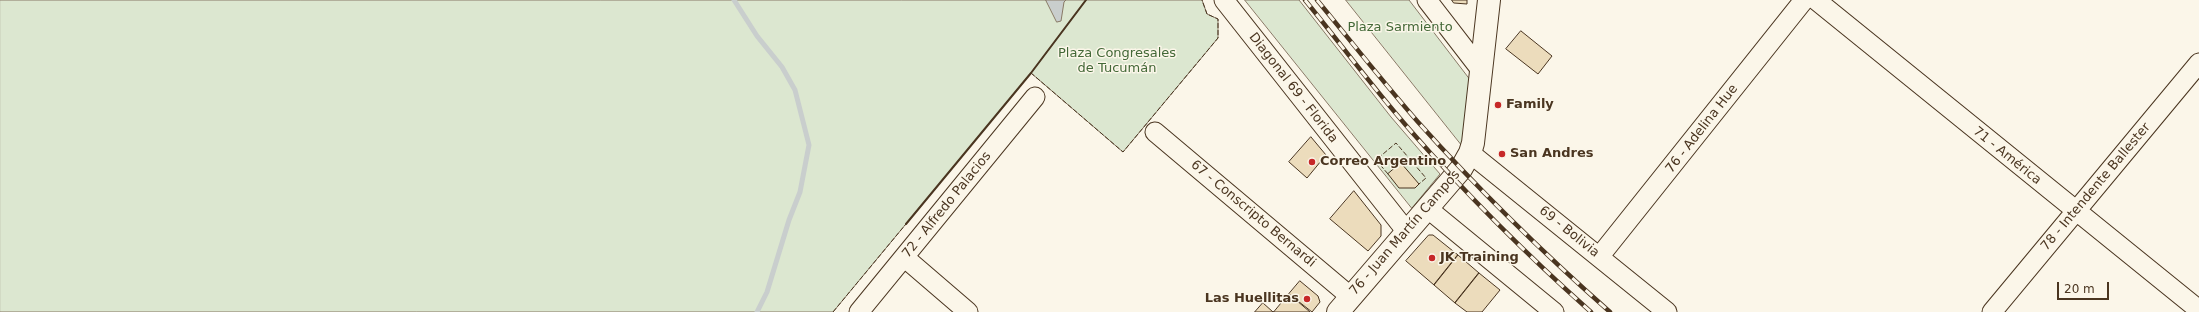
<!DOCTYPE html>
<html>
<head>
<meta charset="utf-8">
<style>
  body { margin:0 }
  #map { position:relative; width:2199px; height:312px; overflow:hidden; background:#fbf6e9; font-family:"DejaVu Sans",sans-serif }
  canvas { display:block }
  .scale { position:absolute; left:2057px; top:282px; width:52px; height:18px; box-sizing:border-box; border:2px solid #4a3520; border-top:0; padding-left:5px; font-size:12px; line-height:14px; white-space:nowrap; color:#4a3520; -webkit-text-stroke:3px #fbf6e9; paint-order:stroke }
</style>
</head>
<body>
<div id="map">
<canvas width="2199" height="312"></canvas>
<div class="scale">20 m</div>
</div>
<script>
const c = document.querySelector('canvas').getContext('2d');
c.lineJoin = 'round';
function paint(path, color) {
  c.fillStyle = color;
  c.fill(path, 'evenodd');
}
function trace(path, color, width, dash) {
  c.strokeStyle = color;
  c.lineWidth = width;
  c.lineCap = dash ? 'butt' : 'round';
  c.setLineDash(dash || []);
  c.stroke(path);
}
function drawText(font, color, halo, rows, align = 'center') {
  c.font = font + ' "DejaVu Sans",sans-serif';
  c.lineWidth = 3;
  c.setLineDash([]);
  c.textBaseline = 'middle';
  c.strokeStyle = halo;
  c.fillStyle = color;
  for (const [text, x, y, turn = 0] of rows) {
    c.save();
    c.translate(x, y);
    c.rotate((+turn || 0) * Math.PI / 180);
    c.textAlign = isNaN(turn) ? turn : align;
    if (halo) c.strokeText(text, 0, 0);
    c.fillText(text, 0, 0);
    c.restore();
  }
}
const green = new Path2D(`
  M0 0H1202L1207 14 1218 19V38L1123 152 1031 73 833 312H0Z
  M1245 0H1299L1391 117 1440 174 1412 208Z
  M1346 0H1409L1471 81 1464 148Z`);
paint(green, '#dce7d0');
trace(green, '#887966', 1);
const water = new Path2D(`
  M1046 0H1066L1064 2 1061 21 1057 22Z`);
paint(water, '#c9cecd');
trace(water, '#887966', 1);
trace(new Path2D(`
  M734 0 757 36 782 67 795 90 809 145 800 192 789 220 767 292 757 312`), '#c9cecd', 5);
const building = new Path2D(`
  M1452 0H1467V4L1454 3Z
  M1521 31 1552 56 1538 74 1506 49Z
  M1311 137 1326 155 1307 178 1289 162Z
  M1401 163 1419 184 1415 188H1399L1388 174Z
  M1354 191 1381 225V236L1368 251 1330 219Z
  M1429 235H1433L1458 255 1434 285 1406 261Z
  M1458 255 1479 273 1455 303 1434 285Z
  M1479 273 1500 290 1482 312H1467L1455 303Z
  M1300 281 1318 296 1320 302 1312 312 1289 294Z
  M1289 294 1310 312H1274Z
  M1263 303 1273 312H1274H1255Z`);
paint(building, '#ecdcbc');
trace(building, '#4a3520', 1);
const minor = new Path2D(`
  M1224 0 1407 232
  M1427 0 1481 70
  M1816 0 2199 310
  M1155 132 1351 297
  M1470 153 1667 312
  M1427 208 1554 312
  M904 257 968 312
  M1599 257 1804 0
  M859 312 1035 97
  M1992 312 2199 63`);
const major = new Path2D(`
  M1338 312 1461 169 1470 153 1473 143 1489 0`);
trace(minor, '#4a3520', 21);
trace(major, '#4a3520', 24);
trace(minor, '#fbf6e9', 19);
trace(major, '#fbf6e9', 22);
const rail = new Path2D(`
  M1305 0C1340 43 1373 88 1410 130 1466 194 1527 255 1591 312
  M1317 0C1350 40 1383 82 1418 122 1478 189 1542 252 1610 312`);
trace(rail, '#4a3520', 4.5);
trace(rail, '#fbf6e9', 3, [9]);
trace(new Path2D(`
  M1086 0 1031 73 1123 152 1218 38V19L1207 14 1202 0
  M1388 174 1376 160 1396 143 1426 178 1419 184
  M833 312 906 224`), '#4a3520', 1, [5, 2]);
trace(new Path2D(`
  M906 224 1031 73 1086 0`), '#4a3520', 2);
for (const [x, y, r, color] of [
  [1498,105,4,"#c62828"],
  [1502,154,4,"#c62828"],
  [1312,162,4,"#c62828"],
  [1432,258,4,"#c62828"],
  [1307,299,4,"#c62828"]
]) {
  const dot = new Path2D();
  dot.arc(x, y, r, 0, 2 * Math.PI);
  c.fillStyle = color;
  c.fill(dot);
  trace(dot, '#fbf6e9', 1.5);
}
drawText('13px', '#436837', '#fbf6e9', [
  ["Plaza Sarmiento",1400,28],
  ["Plaza Congresales",1117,54],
  ["de Tucumán",1117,69]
]);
drawText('13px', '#4a3520', '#fbf6e9', [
  ["Diagonal 69 - Florida",1293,88,52],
  ["76 - Adelina Hue",1702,129,-52],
  ["71 - América",2007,156,39],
  ["78 - Intendente Ballester",2096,187,-50],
  ["72 - Alfredo Palacios",947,205,-51],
  ["67 - Conscripto Bernardi",1253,214,40],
  ["69 - Bolivia",1569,232,39],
  ["76 - Juan Martín Campos",1405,233,-49]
]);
drawText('bold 13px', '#4a3520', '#fbf6e9', [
  ["Family",1506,105],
  ["San Andres",1510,154],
  ["Correo Argentino",1320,162],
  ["JK Training",1440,258],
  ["Las Huellitas",1299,299,"right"]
], 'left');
</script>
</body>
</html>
